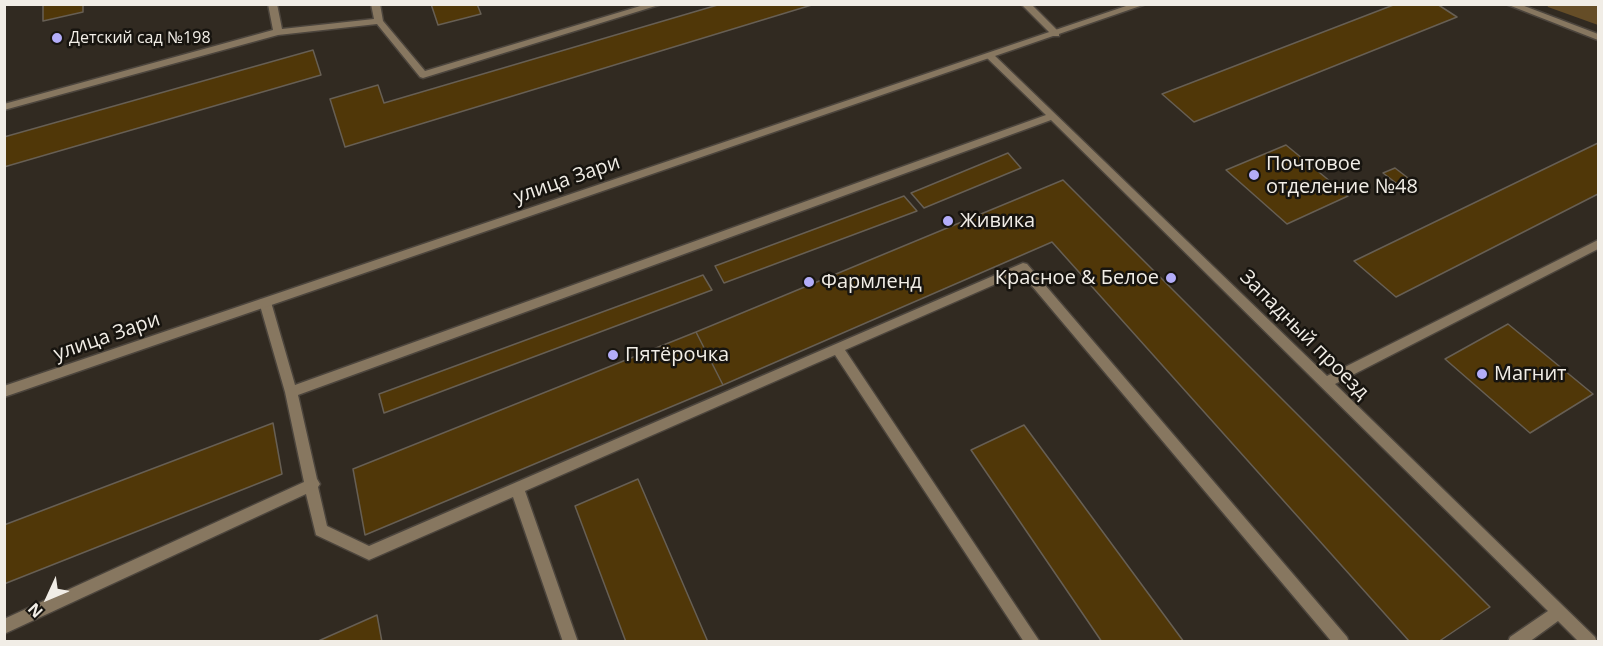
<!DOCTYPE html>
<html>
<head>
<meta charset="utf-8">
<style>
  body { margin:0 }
  #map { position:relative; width:1603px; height:646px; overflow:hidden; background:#312a21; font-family:"Open Sans",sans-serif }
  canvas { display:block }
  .frame { position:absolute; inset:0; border:6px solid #f1ede6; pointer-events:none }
  .north { position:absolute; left:18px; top:568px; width:60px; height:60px; -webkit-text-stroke:4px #17140f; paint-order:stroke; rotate:226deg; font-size:16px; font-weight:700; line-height:24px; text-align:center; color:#f1ede6 }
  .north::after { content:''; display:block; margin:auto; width:21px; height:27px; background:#f1ede6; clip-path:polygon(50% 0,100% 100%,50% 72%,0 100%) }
</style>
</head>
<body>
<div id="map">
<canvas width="1603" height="646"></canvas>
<div class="frame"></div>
<div class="north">N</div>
</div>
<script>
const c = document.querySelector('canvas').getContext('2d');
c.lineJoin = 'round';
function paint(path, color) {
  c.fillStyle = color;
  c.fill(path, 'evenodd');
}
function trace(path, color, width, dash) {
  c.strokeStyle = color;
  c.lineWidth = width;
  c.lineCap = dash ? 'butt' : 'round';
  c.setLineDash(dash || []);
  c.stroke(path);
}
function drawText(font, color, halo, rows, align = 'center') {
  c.font = font + ' "Open Sans",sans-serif';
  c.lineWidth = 5;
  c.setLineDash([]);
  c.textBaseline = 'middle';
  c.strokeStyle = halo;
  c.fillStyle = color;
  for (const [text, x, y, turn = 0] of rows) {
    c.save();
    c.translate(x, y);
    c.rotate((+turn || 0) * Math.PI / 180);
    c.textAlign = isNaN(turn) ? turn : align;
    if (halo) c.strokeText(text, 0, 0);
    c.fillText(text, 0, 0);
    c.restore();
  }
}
paint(new Path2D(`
  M1547 5H1598V25L1548 7Z`), '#654d27');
const building = new Path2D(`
  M43 4H83V12L43 21Z
  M431 4H477L481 14 438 25Z
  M721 4H815L345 147 330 99 378 85 384 103Z
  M1396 4H1437L1457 17 1194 122 1162 94Z
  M313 50 321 75 4 167V137Z
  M1598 143V194L1396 297 1354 261Z
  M1286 145 1348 196 1287 224 1226 170Z
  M1008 153 1021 168 924 208 911 193Z
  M1395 168 1412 181 1400 186 1383 173Z
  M1063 180 1490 607 1438 642H1410L1052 242 723 385 696 332Z
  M904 196 917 211 724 283 715 266Z
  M703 275 712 290 384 413 379 394Z
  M1508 324 1593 394 1530 433 1445 359Z
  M696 332 723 385 365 535 353 469Z
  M273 423 282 474 4 584V525Z
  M1024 425 1184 642H1102L971 450Z
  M638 479 708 642H626L575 506Z
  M377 615 382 642H316Z`);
paint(building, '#503708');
trace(building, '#675f54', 1.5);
const service = new Path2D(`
  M268 4H277L282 29 374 19 371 4H380L383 21 425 71 647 4H662L423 78 420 77 377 24 278 35 4 110V104L273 30Z
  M1021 4H1031L1059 32V36H1053Z
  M990 53 993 54 1327 376 1598 240V249L1335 384 1595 637 1597 642H1579L1558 621 1529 642H1508L1510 637 1548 611 1051 120 298 395 317 479 320 484 318 487 327 526 369 546 1023 263 1027 264 1347 637 1349 642H1332L1021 273 845 350 1040 642H1024L835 355 525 491 578 642H563L513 497 369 560 316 535 306 494 4 634V619L304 482 285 392 259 302 261 299H269L271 302 295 385 1046 115 987 58 985 56Z`);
const tertiary = new Path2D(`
  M1132 4H1146L4 397V386Z
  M1506 4H1519L1598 34V40Z`);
trace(service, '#4c453d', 3);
trace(tertiary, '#4c453d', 3);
paint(service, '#877760');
paint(tertiary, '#877760');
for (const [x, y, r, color] of [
  [57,38,6,"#b3adf9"],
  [1254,175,6,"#b3adf9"],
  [948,221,6,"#b3adf9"],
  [1171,278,6,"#b3adf9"],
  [809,282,6,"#b3adf9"],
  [613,355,6,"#b3adf9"],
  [1482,374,6,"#b3adf9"]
]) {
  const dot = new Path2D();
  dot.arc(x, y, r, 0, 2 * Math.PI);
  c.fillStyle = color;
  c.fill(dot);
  trace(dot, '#17140f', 2);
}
drawText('16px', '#f1ede6', '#17140f', [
  ["Детский сад №198",69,38]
], 'left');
drawText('20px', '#f1ede6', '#17140f', [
  ["Почтовое",1266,164],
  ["отделение №48",1266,187],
  ["Живика",960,221],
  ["Красное & Белое",1159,278,"right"],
  ["Фармленд",821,282],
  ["Пятёрочка",625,355],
  ["Магнит",1494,374]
], 'left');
drawText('20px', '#f1ede6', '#17140f', [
  ["улица Зари",567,180,-19],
  ["Западный проезд",1304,335,45],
  ["улица Зари",107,337,-19]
]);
</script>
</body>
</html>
